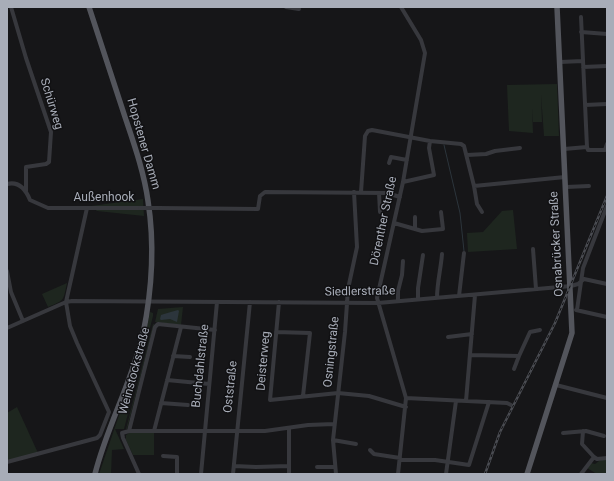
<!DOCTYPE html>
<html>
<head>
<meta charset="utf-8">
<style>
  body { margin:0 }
  #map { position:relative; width:614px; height:481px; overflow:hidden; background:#161618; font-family:Roboto,sans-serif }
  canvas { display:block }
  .frame { position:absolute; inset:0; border:8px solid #a8adb8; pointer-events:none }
</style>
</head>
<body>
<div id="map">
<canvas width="614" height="481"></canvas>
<div class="frame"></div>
</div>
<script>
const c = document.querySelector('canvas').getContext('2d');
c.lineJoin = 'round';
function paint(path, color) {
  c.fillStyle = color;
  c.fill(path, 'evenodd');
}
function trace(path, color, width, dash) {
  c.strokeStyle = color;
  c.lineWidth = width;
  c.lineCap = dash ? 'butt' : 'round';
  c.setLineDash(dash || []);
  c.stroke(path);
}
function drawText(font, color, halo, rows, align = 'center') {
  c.font = font + ' Roboto,sans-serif';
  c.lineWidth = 3;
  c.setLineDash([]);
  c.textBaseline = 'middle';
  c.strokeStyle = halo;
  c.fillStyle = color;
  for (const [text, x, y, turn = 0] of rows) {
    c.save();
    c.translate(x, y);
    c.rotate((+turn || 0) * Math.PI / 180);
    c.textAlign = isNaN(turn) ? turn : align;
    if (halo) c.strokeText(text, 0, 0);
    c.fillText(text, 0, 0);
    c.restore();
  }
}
paint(new Path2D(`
  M557 84 559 136H544L541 94 542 122H533L532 108 533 133 509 131 507 85Z
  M143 199 144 216 97 211 91 206Z
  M513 210 517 249 468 252 467 233 483 232 502 211Z
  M67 283C63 301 65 300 48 307L42 294Z
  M183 307 181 325 155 322 158 309Z
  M150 312 153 313V316L124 429H115L124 449 112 450 111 474H99L143 345Z
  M153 324H154L127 429H126Z
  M17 407 38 453 7 462V413Z
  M129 433H154V455H133L126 440V435Z
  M607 458V474H597L587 468 591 463 595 464 599 461Z`), '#1e261f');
paint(new Path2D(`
  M178 310 179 311 177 322 170 319 161 320 160 319 161 315C166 313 172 312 178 310Z`), '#2c353c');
trace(new Path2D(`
  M444 145 460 213 464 251`), '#2c353c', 1);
trace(new Path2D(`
  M11 7 26 58 51 132 49 162 46 164 26 167V191
  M286 7 299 9
  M581 17 587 147
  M581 32 607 34
  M560 62 583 61
  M583 67 607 66
  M585 105 607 104
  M564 149 587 147 588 150H605L607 144
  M467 155 486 154 495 151 520 148
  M389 163 391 157 407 160
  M403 182 434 175 429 148 430 141
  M7 184C19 181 26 190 30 200L48 208H140
  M474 186 477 204 482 212
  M566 187 589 186
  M361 192 365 136 368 131 372 130 430 141 461 144 464 146 474 186 565 177
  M379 193 380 212
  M158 208 258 209 260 196 265 192 387 193 400 197
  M415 217V229
  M394 223 422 231 443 229 441 212
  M533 249 536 289
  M7 271 11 292 23 321
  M459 296 464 253
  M437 298C437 283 441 268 442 254
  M418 299V288L423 255
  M398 301V291L402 275 403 261
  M279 302 270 400 338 393 369 396 406 407
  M576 310 607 317
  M577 310 583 268 607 206
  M7 328 66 302 72 301 378 303 571 286 578 284 584 279 607 284
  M276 332 310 333 303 396
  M448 337 472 334
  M471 355 519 356 530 332 540 330
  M173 356 190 357
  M514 369 519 356
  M167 380 209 384
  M556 385 607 398
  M406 398 507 403 511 405
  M466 401 475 295
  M161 403 188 405
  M129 431 155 327 158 324 215 330
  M154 431 181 327
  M563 433 586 431 604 436
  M333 440 356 444
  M370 450 374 454 400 458
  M163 456 177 457V474
  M594 457 597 459 607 458
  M400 460H435L469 465 489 402
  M7 462 97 438 100 435 109 412 77 343 70 326 66 302 87 208
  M234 466 256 467 289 466
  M317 467H335
  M139 474 123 438 122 433 129 431H265L308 425 334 424
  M201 474 217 302
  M233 474 250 302
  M289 474V428
  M336 474 333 440 345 332 348 289 357 247 354 192
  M398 474 406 398 377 298 403 182 425 53 421 40 401 7
  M446 474 456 401
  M581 474 594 457 582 444 583 431`), '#37383d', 4);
trace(new Path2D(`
  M89 7C101 44 113 80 125 117 134 144 144 172 148 201 155 246 152 290 143 334 132 382 107 426 95 474
  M527 474 572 333 557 7`), '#53555c', 5.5);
const rail = new Path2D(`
  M485 474 500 432 555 323 607 196`);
trace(rail, '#4a4c52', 2.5);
trace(rail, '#111113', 1, [3]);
trace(new Path2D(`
  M140 208H158`), '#37383d', 4);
drawText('12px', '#a8adb8', '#111113', [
  ["Schürweg",51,104,73],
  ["Hopstener Damm",143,144,74],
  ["Außenhook",104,198],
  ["Dörenther Straße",384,221,-78],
  ["Osnabrücker Straße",557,244,-93],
  ["Siedlerstraße",360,292,-1],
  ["Osningstraße",332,352,-84],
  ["Deisterweg",264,361,-85],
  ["Buchdahlstraße",201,366,-84],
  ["Weinstockstraße",135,371,-75],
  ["Oststraße",231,387,-84]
]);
</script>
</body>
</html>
